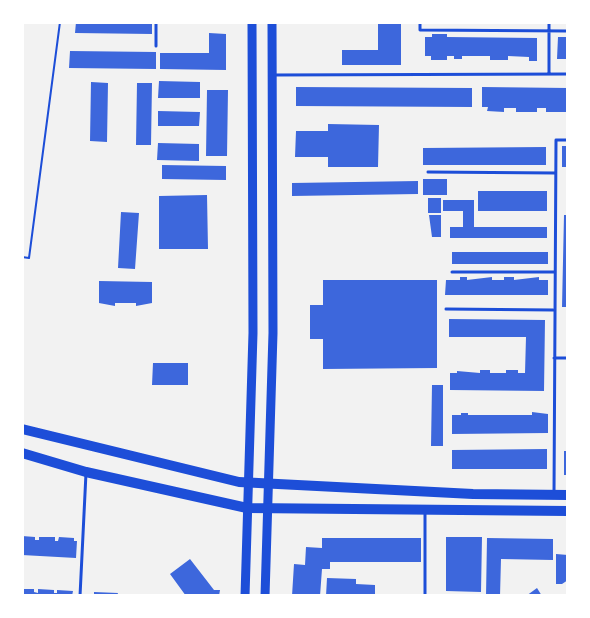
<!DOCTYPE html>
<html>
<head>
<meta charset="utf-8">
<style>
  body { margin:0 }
  #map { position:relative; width:590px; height:618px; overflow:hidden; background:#f2f2f2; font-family:"IBM Plex Sans",sans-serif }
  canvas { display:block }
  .frame { position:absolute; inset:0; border:24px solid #fff; pointer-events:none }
</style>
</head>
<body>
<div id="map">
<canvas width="590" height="618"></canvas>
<div class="frame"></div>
</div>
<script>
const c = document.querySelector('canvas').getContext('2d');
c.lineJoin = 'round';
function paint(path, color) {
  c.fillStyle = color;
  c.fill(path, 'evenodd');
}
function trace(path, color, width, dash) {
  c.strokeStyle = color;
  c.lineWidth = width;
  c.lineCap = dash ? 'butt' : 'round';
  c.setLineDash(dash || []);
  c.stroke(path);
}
paint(new Path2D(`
  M76 22H152V34L75 33Z
  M378 22H401V65H342V50H378Z
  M209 33 226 34V70L160 69V53H209Z
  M432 34H447V37L537 38V61H529V57L508 56V60H490V56H462V59H454V56H447V60H431V56H425V37H432Z
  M558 37H568V59H557Z
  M70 51 156 52V69L69 68Z
  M159 81 200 82V98H158Z
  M91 82 108 83 107 142 90 141Z
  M137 83H152L151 145H136Z
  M296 87 472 88V107L296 106Z
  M482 87 568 88V108L566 112H546V108H537V112H516V108H504V112L487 111 488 107H482Z
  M207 90H228L227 156H206Z
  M158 111 200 112 199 126H158Z
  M328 124 379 125 378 167H328V157H295L296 131H328Z
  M158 143 199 144V161L157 160Z
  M562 146H568V167H562Z
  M546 147V165H423V148Z
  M162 165 226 166V180L162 179Z
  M423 179H447V195H423Z
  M418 181V194L292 196V183Z
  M478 191H547V211H478Z
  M207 195 208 249H159V196Z
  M428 198H441V213H428Z
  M443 200H474V227H547V238H450V227H463V211H443Z
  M121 212 139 213 135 269 118 268Z
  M429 215H441V237H432Z
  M564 215H568V307H562Z
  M452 252H548V264H452Z
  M460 277H467V280L492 277V280H504V277H514V280L539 277V280H548V295H445L446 280H460Z
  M323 280H437V368L323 369V339H310V305H323Z
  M99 281 152 282V303L136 306V303H115V306L99 303Z
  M449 319 545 320 544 391 450 390V373H457V371L480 373V370H490V373H506V370H518V373H525L526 337H449Z
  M153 363H188V385H152Z
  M432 385H443V446H431Z
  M532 412 548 414V433L452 434V415H461V413H468V415H532Z
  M547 449V469H452V450Z
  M564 451H568V475H564Z
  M22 536 35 537V540H39V537H55V541H58L59 537 74 538V541H77L76 558 22 555Z
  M446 537H482L481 592 446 591Z
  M322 538H421V562H330V569H322L320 596H292L294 564 305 565 306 547 322 548Z
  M487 538 553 539V560L501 559 500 596H486Z
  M556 554 568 555V580L562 584H556Z
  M190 559 214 590H220L219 596H186L170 574Z
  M327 578 356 579V584L375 585V596H326Z
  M537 588 542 596H526Z
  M22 589H34V592L38 593V589L54 590V593H57V590L73 591 72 596H22Z
  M94 592 118 593 117 596H94Z`), '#3d67dc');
trace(new Path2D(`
  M22 257 29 258 60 22`), '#1d4ed8', 2);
trace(new Path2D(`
  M420 22V30L568 31
  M156 46V22
  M549 74V22
  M274 75 568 74
  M428 172 555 173
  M452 272H554
  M446 309 553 310
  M554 358H568
  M554 493 556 140H568
  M80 596 86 473
  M425 596V513`), '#1d4ed8', 3);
trace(new Path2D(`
  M245 596 253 333 252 22
  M265 596 273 333 272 22`), '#1d4ed8', 9);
trace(new Path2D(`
  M22 429 239 482 473 494 568 495
  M22 453 86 472 247 508 568 511`), '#1d4ed8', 10);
</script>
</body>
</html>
